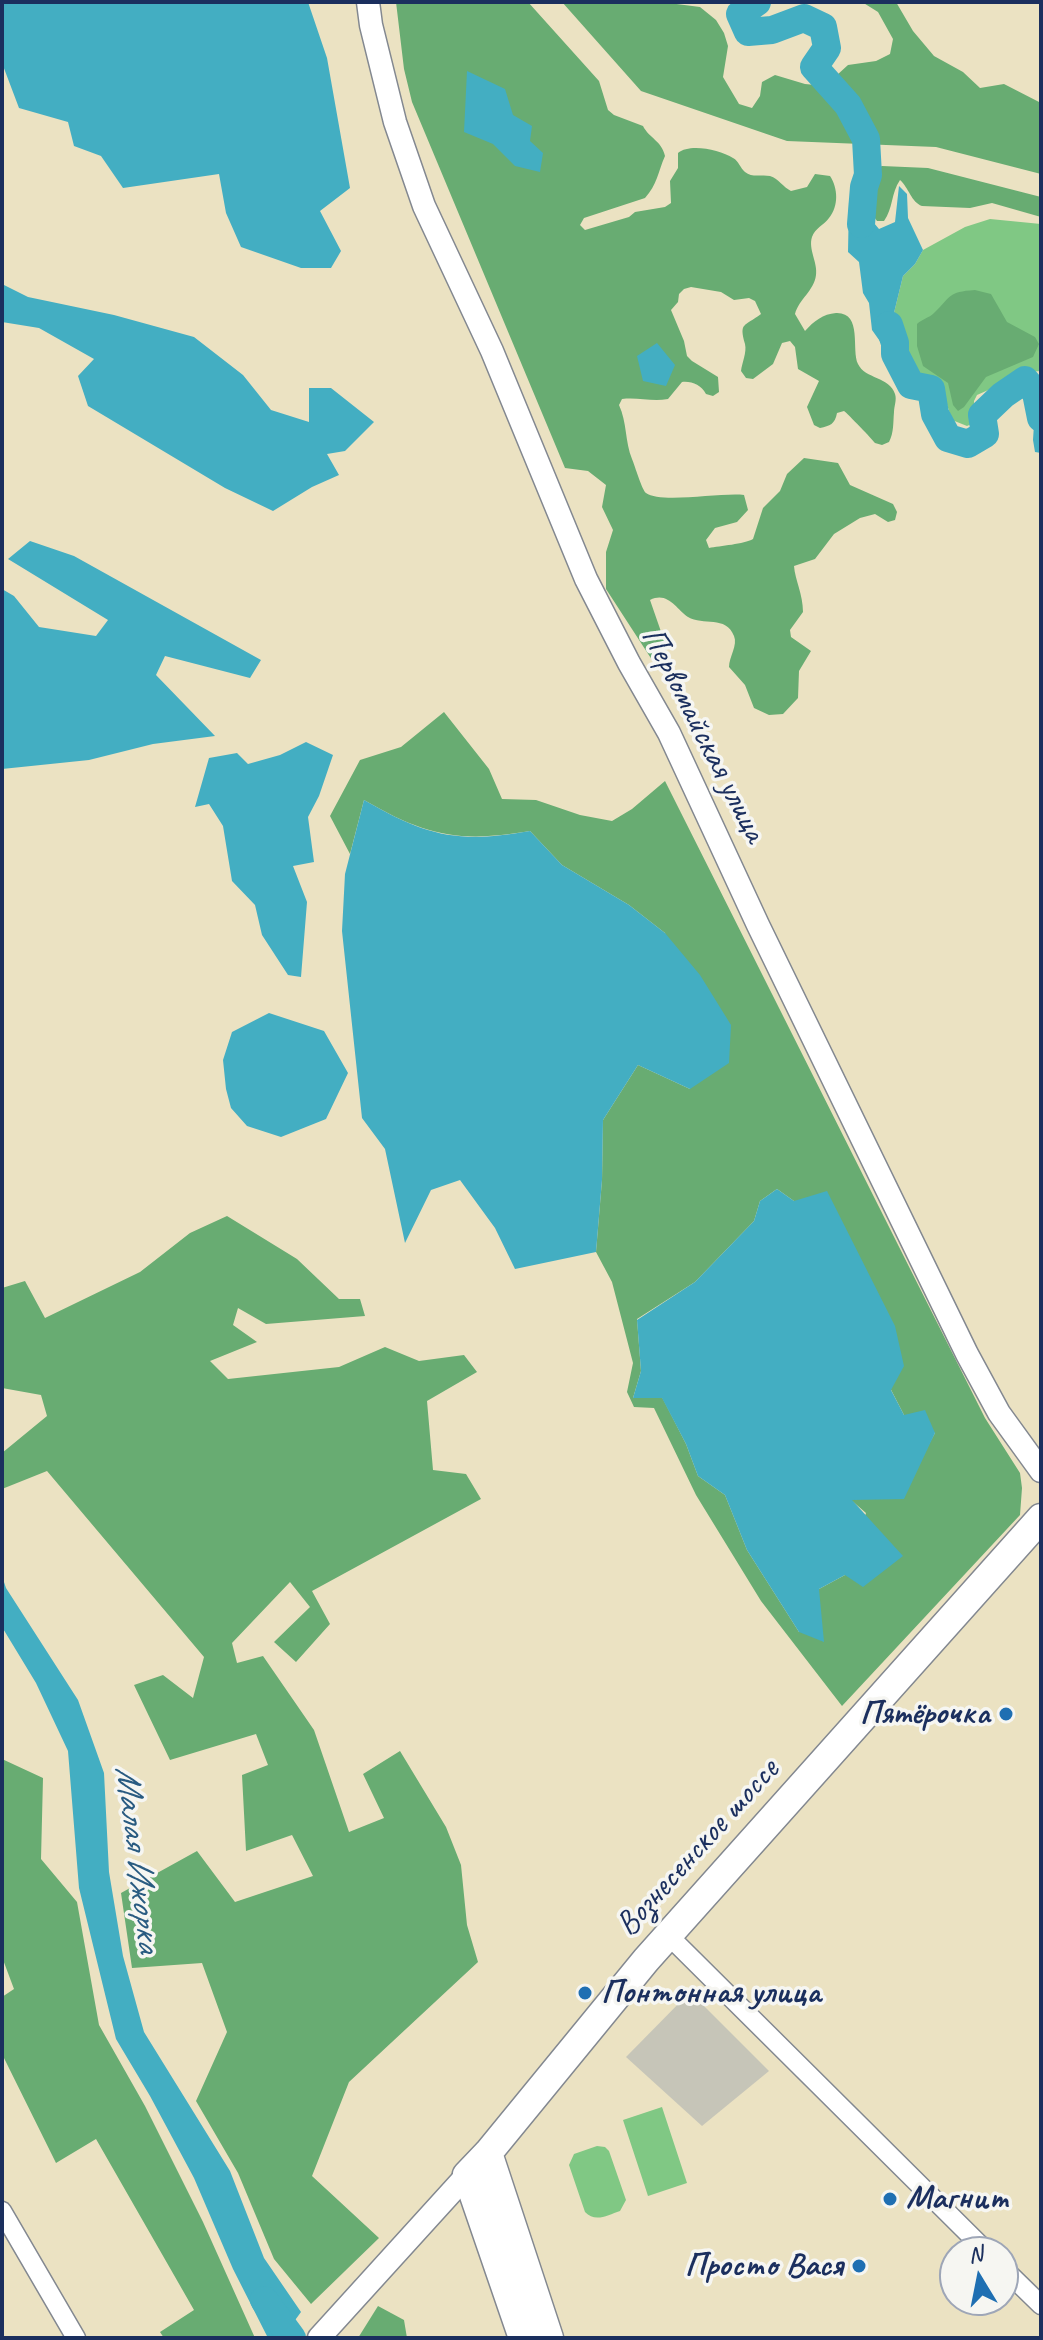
<!DOCTYPE html>
<html>
<head>
<meta charset="utf-8">
<style>
  body { margin:0 }
  #map { position:relative; width:1043px; height:2340px; overflow:hidden; background:#ebe2c2; font-family:Caveat,sans-serif }
  canvas { display:block }
  .frame { position:absolute; inset:0; border:4px solid #1b2f5e; pointer-events:none }
  .north { position:absolute; left:939px; top:2236px; width:80px; height:80px; box-sizing:border-box; background:#f6f6f2; border:2px solid #9ea6b7; border-radius:50%; rotate:350deg; font-size:22px; font-weight:700; line-height:32px; text-align:center; color:#1b2f5e }
  .north::after { content:''; display:block; margin:auto; width:28px; height:36px; background:#1f6fb2; clip-path:polygon(50% 0,100% 100%,50% 72%,0 100%) }
</style>
</head>
<body>
<div id="map">
<canvas width="1043" height="2340"></canvas>
<div class="frame"></div>
<div class="north">N</div>
</div>
<script>
const c = document.querySelector('canvas').getContext('2d');
c.lineJoin = 'round';
function paint(path, color) {
  c.fillStyle = color;
  c.fill(path, 'evenodd');
}
function trace(path, color, width, dash) {
  c.strokeStyle = color;
  c.lineWidth = width;
  c.lineCap = dash ? 'butt' : 'round';
  c.setLineDash(dash || []);
  c.stroke(path);
}
function drawText(font, color, halo, rows, align = 'center') {
  c.font = font + ' Caveat,sans-serif';
  c.lineWidth = 7;
  c.setLineDash([]);
  c.textBaseline = 'middle';
  c.strokeStyle = halo;
  c.fillStyle = color;
  for (const [text, x, y, turn = 0] of rows) {
    c.save();
    c.translate(x, y);
    c.rotate((+turn || 0) * Math.PI / 180);
    c.textAlign = isNaN(turn) ? turn : align;
    if (halo) c.strokeText(text, 0, 0);
    c.fillText(text, 0, 0);
    c.restore();
  }
}
paint(new Path2D(`
  M690 1992 769 2071 702 2126 626 2057Z`), '#c6c5b8');
paint(new Path2D(`
  M990 219 1041 224V371L1029 372 977 395 974 401V423L967 426 952 420C944 396 943 382 916 376L892 321 903 276 915 264 923 250 965 227Z
  M662 2107 687 2183 648 2196 623 2120Z
  M597 2146 605 2147 609 2151 626 2200 620 2211C608 2215 595 2223 585 2212L569 2165 574 2154Z`), '#80c884');
paint(new Path2D(`
  M396 2H528L599 81 608 110 614 115 643 126C649 138 662 141 665 156 658 172 657 185 645 198L584 218 580 225 585 230 629 217 635 212 665 207 671 203 670 181 678 168V153C690 143 720 150 733 158 739 161 740 168 745 172 752 178 762 174 770 176 779 179 783 187 791 191L807 187 815 174 830 176C838 188 839 206 829 218 824 225 815 228 812 237 808 249 818 263 816 275 814 291 799 299 795 314L805 331C814 321 823 314 836 313 863 312 851 350 858 364 865 379 890 377 895 394 897 400 894 406 894 412 893 423 894 432 889 442L882 445 875 443C873 440 848 414 844 411L837 413C835 424 830 426 820 428L814 425 807 407 819 381 798 369 795 347 790 341 782 343 773 364 753 379 746 378 741 371C742 363 747 352 745 344 739 322 744 327 761 314L755 301 749 298 734 300 721 292 691 287 684 289 679 294 678 302 671 310 684 341 687 356 692 361 718 377 719 392 713 396 706 394C701 385 692 381 682 382L668 399C652 402 638 397 622 399L619 405C627 422 625 442 632 459 635 466 642 490 646 493 661 504 723 492 744 495L748 510 737 522 715 528 706 540 709 548C720 546 744 544 753 539L763 508 780 491 787 474 804 458 838 463 850 485 893 504 897 512 895 520 888 522 875 514 860 518 834 534 815 559 794 566C795 580 803 594 803 612L790 630 791 637 811 651 799 671 798 698 783 714 769 715 754 708 745 685 729 667C729 657 738 645 734 636 726 615 703 626 688 617 676 609 668 591 650 600L666 646V655L654 663 606 589V552L613 530 602 507 606 485 588 471 565 468 412 102 404 69Z
  M562 2H661L700 7 716 20 724 33 728 46 723 77 739 104 752 108 760 96 762 82 775 75 805 84 825 86 848 65 876 61 890 54 893 39 878 12 862 2H896L913 31 934 56 963 72 980 88 1004 84 1041 103V174L936 147 787 141 641 91Z
  M882 166 928 168 1041 197V217L992 203 970 208 922 206C911 202 909 188 900 180 891 193 893 209 884 221H877C867 208 871 184 875 169Z
  M975 290 991 294 1007 322 1035 337 1039 344 1033 357 986 377 964 407 958 411 953 405 948 383 923 366 917 346V324C922 319 929 318 934 313 952 296 947 292 975 290Z
  M444 712 489 769 502 799 536 800 580 815 612 821 632 809 665 781 985 1418 1020 1473 1022 1488 1020 1515 842 1706 761 1601 696 1495 654 1408 634 1407 627 1392 633 1363 612 1282 596 1252 602 1180 603 1120 638 1065 690 1089 665 933 629 905 562 865 530 831C459 843 426 836 364 800L350 854 330 816 360 760 401 747ZM777 1189 794 1201 904 1415 935 1433 919 1462 851 1500 866 1513 845 1575 819 1589 799 1632 747 1550 725 1495 698 1476 686 1444 662 1397 633 1398 641 1371 637 1319 695 1282 754 1221 760 1201Z
  M227 1216 297 1259 339 1299H360L365 1316 266 1324 238 1308 233 1325 257 1342 210 1361 228 1379 339 1367 385 1347 419 1361 464 1355 477 1372 427 1401 433 1470 466 1474 481 1499 312 1591 330 1624 296 1662 274 1642 310 1607 290 1582 232 1643 237 1663 263 1656 314 1730 349 1832 384 1818 363 1774 400 1751 446 1827 461 1865 467 1925 478 1962 349 2082 312 2176 379 2238 311 2304 274 2259 238 2173 196 2101 227 2032 202 1963 132 1968 121 1893 197 1851 235 1902 313 1876 292 1835 246 1851 242 1775 268 1765 256 1734 170 1760 134 1685 163 1675 193 1698 204 1657 47 1471 2 1489V1453L47 1416 41 1395 2 1388V1288L25 1281 45 1318 140 1272 190 1233Z
  M2 1759 43 1778 41 1859 77 1902 99 2025 145 2106 203 2222 255 2338H164L160 2332 194 2310 96 2139 56 2163 2 2054V1997L14 1989 2 1957Z
  M378 2306 404 2320 407 2338H358Z`), '#68ac72');
paint(new Path2D(`
  M2 2H308L327 58 350 188 320 211 341 251 331 268H301L241 247 226 213 219 174 123 188 101 156 74 146 68 122 19 108 2 63Z
  M467 71 505 89 513 115 532 126 530 141 543 153 540 172 515 166 493 144 464 132Z
  M857 186 868 190 869 217 879 229 895 222 899 186 907 194 908 218 923 250 915 264 903 276 892 321 901 332 909 358 894 361 872 330 869 303 863 293 859 262 848 252 849 201Z
  M2 284 28 297 114 315 194 337 243 375 271 410 309 422V388H331L374 422 345 451 327 454 339 475 312 487 273 511 225 488 88 406 78 376 94 359 39 328 2 322Z
  M657 343 675 365 666 386 643 381 637 356Z
  M1036 393 1041 403V453L1035 452 1033 440Z
  M30 541 74 556 261 660 250 678 165 656 156 675 215 736 153 744 89 760 2 769V589L14 596 39 627 96 636 108 620 8 559Z
  M306 742 333 755 319 796 308 817 314 862 293 866 307 902 301 977 288 975 262 935 255 905 232 881 223 826 209 804 195 807 209 758 237 753 248 764 280 755Z
  M364 800C426 836 458 844 530 831L562 865 629 905 665 933 700 975 731 1025 729 1063 690 1089 638 1065 603 1120 602 1180 596 1252 515 1269 495 1228 460 1180 431 1190 405 1243 385 1149 362 1118 342 931 345 874Z
  M269 1013 324 1031 348 1073 326 1119 281 1137 247 1126 231 1108 226 1089 223 1060 232 1032Z
  M777 1189 794 1201 827 1191 895 1326 904 1366 891 1390 904 1415 925 1410 935 1433 904 1499 852 1500 903 1556 863 1587 845 1575 819 1589 824 1642 799 1632 747 1550 725 1495 698 1476 686 1444 662 1398H633L641 1371 637 1320 695 1282 754 1221 760 1201Z
  M2 1576 6 1588 78 1700 104 1773 109 1872 123 1956 144 2032 230 2171 264 2258 301 2312 282 2338H268L233 2269 194 2178 150 2096 116 2039 79 1888 68 1751 36 1683 2 1627Z`), '#43aec2');
trace(new Path2D(`
  M757 2 740 14 748 32 772 30 804 18 823 27 827 48 814 67 848 105 866 139 868 175 864 187 861 224
  M889 325 895 343V354L911 385 931 389 935 414 948 438 968 444 985 434 982 415 1003 395 1025 380 1036 393 1041 418
  M264 2300 292 2338`), '#43aec2', 28);
const minor = new Path2D(`
  M668 1935 987 2252
  M2 2211 76 2338
  M1003 2268 1041 2305`);
const tertiary = new Path2D(`
  M368 2 371 25 395 122 424 206 492 351 586 579 629 663 669 733 758 925 967 1354 999 1413 1041 1471
  M319 2338 467 2175`);
const primary = new Path2D(`
  M488 2153 549 2338
  M523 2338 467 2175 488 2153 646 1960 1041 1518`);
trace(minor, '#838890', 21);
trace(tertiary, '#838890', 25);
trace(primary, '#838890', 31);
trace(minor, '#fff', 18);
trace(tertiary, '#fff', 22);
trace(primary, '#fff', 28);
for (const [x, y, r, color] of [
  [1006,1714,8,"#1f6fb2"],
  [585,1993,8,"#1f6fb2"],
  [890,2199,8,"#1f6fb2"],
  [859,2266,8,"#1f6fb2"]
]) {
  const dot = new Path2D();
  dot.arc(x, y, r, 0, 2 * Math.PI);
  c.fillStyle = color;
  c.fill(dot);
  trace(dot, '#f6f6f2', 3);
}
drawText('34px', '#1b2f5e', '#f6f6f2', [
  ["Первомайская улица",703,735,63],
  ["Вознесенское шоссе",698,1848,-48]
]);
drawText('bold 34px', '#1b2f5e', '#f6f6f2', [
  ["Пятёрочка",990,1714],
  ["Понтонная улица",601,1993,"left"],
  ["Магнит",906,2199,"left"],
  ["Просто Вася",843,2266]
], 'right');
drawText('italic 36px', '#295b81', '#f6f6f2', [
  ["Малая Ижорка",137,1859,83]
]);
</script>
</body>
</html>
